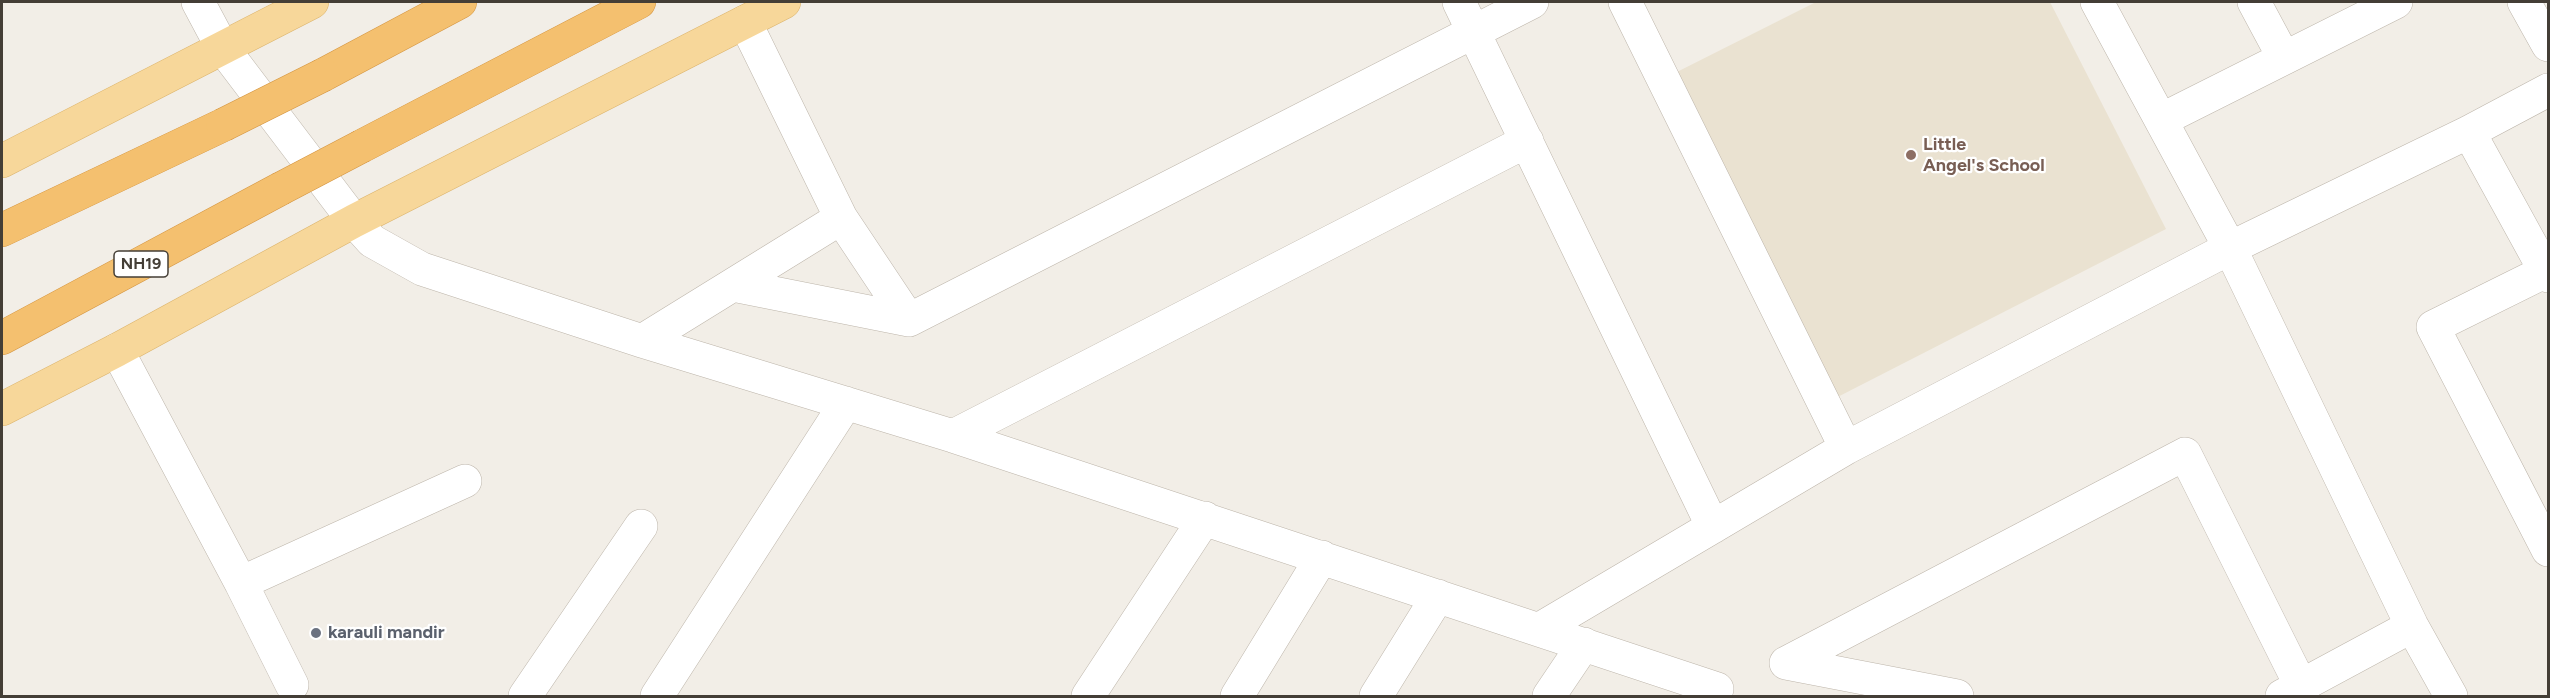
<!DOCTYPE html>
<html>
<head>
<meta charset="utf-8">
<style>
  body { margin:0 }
  #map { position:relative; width:2550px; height:698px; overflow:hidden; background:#f2eee7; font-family:Figtree,sans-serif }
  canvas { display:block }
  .frame { position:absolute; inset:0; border:3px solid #443e36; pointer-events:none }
</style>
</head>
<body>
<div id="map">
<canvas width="2550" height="698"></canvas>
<div class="frame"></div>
</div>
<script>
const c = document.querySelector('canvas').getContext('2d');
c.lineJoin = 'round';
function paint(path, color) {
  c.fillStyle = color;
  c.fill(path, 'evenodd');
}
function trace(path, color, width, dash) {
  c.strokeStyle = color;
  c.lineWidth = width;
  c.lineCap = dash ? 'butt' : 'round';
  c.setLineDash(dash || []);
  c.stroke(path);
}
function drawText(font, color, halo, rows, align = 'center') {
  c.font = font + ' Figtree,sans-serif';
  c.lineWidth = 4.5;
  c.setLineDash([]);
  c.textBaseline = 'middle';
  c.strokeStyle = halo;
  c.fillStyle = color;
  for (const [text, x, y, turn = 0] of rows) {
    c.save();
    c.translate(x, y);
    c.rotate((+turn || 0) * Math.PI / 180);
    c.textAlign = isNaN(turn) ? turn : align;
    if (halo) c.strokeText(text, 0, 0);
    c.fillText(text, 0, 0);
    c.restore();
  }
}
paint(new Path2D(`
  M1816 2H2050L2166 229 1820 406 1657 82Z`), '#eae2d1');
const street = new Path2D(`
  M198 2 222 47 354 221 372 241 422 269 642 341 953 436 1717 689
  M1459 2 1713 527
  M1625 2 1846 448
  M2097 2 2230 248 2412 626 2451 696
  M2254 2 2284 58
  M2524 2 2548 45
  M2161 120 2396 2
  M2469 132 2548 276
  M841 218 909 320
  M2548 270 2433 327 2548 550
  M733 285 909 320 1532 2
  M642 341 841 218 745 22
  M117 350 241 583 292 685
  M953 436 1527 141
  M241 583 465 481
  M1540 629 1846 448 2230 248 2469 132 2548 90
  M1786 663 2185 454 2301 686
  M1786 663 1957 696
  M525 696 641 526
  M657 696 846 403
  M1088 696 1205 518
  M1237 696 1322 557
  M1376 696 1438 596
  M1549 696 1584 644
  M2282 696 2412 626`);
const primary = new Path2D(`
  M2 161 312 2
  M2 409 117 350 354 221 784 2`);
const highway = new Path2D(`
  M323 75 460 2
  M362 146 639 2
  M2 230 223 125
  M2 338 280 189`);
trace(street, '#bdb5aa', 34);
trace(primary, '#dbb36b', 34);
trace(highway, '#d39440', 34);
trace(street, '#fff', 33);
trace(primary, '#f7d79a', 33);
trace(highway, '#f4c06f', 33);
const highwayBridge = new Path2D(`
  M223 125 323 75
  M280 189 362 146`);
trace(highwayBridge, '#d39440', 34, []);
trace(highwayBridge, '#f4c06f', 33);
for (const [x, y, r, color] of [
  [1911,155,6,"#8d6e63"],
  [316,633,6,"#6b7280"]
]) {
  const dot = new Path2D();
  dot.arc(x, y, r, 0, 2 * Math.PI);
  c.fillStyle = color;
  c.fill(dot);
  trace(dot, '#fff', 2);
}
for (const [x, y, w] of [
  [141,264,54]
]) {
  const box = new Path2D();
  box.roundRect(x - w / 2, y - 13, w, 26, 4.5);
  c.fillStyle = '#fff';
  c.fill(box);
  trace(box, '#443e36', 1.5);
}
drawText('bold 16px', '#443e36', null, [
  ["NH19",141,264]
]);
drawText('bold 18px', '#785e54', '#fff', [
  ["Little",1923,145],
  ["Angel's School",1923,166]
], 'left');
drawText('bold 18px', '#5b616d', '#fff', [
  ["karauli mandir",328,633]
], 'left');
</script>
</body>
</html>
